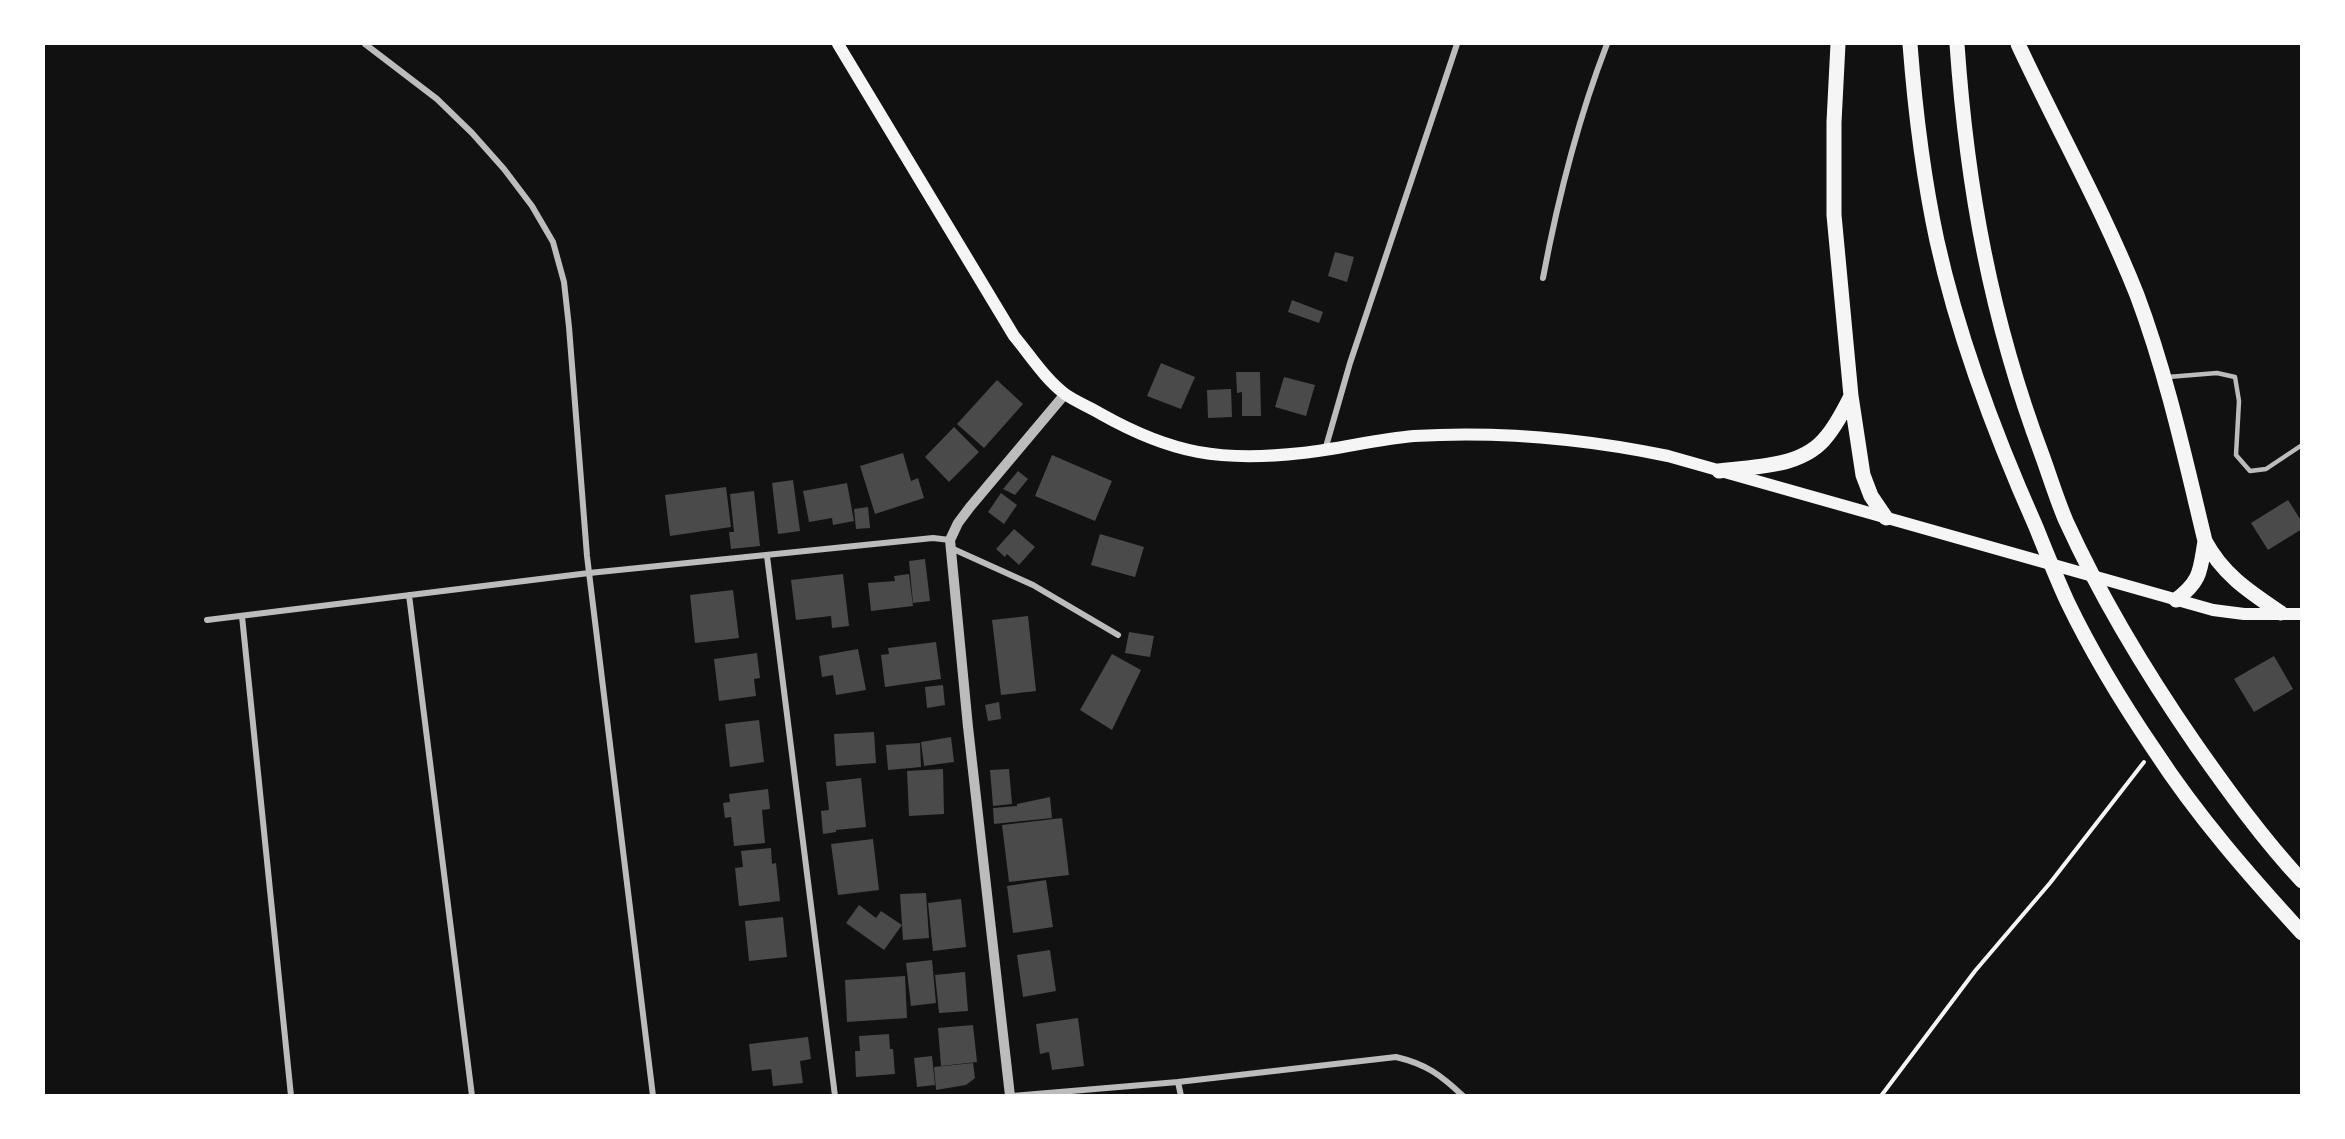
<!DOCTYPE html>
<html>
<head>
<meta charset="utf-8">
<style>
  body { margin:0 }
  #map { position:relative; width:2345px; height:1139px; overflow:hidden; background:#111; font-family:Arial,sans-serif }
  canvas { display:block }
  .frame { position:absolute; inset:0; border:45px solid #fff; pointer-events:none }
</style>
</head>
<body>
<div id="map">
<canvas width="2345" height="1139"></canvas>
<div class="frame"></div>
</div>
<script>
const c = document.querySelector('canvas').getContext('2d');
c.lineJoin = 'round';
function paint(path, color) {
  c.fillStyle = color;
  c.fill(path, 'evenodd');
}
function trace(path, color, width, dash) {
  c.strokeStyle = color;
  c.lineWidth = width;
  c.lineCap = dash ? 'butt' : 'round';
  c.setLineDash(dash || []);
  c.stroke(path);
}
paint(new Path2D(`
  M1335 252 1354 257 1347 282 1328 276Z
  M1292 300 1323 312 1319 323 1288 312Z
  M1161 363 1195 377 1181 409 1147 396Z
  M1236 372H1260L1261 416H1242V392L1237 393Z
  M1284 377 1315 385 1306 416 1275 407Z
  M997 380 1023 404 984 448 957 424Z
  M1231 389 1232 417 1208 418 1207 390Z
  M954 427 979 452 949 482 925 457Z
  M903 453 911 481 918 478 924 498 875 514 860 466Z
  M1052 455 1112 481 1095 521 1035 496Z
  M1018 471 1028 479 1015 495 1003 489Z
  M793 480 800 531 778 534 772 483Z
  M847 483 854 521 833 525 832 518 809 522 803 491Z
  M726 487 731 527 670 536 665 495Z
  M754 491 760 546 731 549 729 532H734L730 494Z
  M1001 493 1017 505 1004 524 988 512Z
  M2288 500 2302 522V529L2268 550 2251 523Z
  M868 507 870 528 856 529 854 509Z
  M1014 529 1035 547 1019 565 1007 554 1005 557 996 549Z
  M1100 534 1144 547 1135 577 1091 565Z
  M925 559 930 601 913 603 909 561Z
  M843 574 849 626 832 628 831 616 796 620 791 580Z
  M909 574 913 606 871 611 868 583 895 581 894 576Z
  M733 590 739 638 695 643 690 595Z
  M1028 616 1036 691 1001 695 992 620Z
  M1129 632 1154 636 1150 657 1125 653Z
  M936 642 941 679 885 687 881 655 889 654 888 648Z
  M858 649 866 690 836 695 833 675 822 677 819 656Z
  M757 653 760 678 754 679 756 696 719 701 714 659Z
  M1112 654 1141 670 1112 730 1080 710Z
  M2274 656 2293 689 2254 712 2234 679Z
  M943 685 945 705 927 708 925 687Z
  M999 702 1001 719 988 721 985 705Z
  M759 720 764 762 730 767 725 724Z
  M874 732 876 763 836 766 834 734Z
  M951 737 954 762 924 766 921 742Z
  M920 743 921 767 888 770 886 745Z
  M943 769 944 814 909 816 907 771Z
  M1009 769 1012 804 993 806 990 770Z
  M861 778 866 827 836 830V832L823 834 821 811 829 810 826 782Z
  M768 789 770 809 762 810 765 843 734 846 731 817 725 818 723 803 730 802 729 794Z
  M1050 797 1052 818 994 824 993 808 1017 806V804Z
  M1062 818 1069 875 1009 882 1002 825Z
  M873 839 879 890 838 895 831 844Z
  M771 848 772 864 776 863 780 901 739 906 735 868 743 867 741 851Z
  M1046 880 1053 927 1013 933 1007 886Z
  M926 893 929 938 903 940 900 894Z
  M961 899 966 947 933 951 928 903Z
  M859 905 876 918 881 911 902 925 884 950 846 923Z
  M783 917 787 957 749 961 745 921Z
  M1050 950 1056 991 1023 997 1017 955Z
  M932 960 936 1003 911 1006 906 963Z
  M965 972 968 1011 939 1013 935 975Z
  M905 976 907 1018 847 1022 845 980Z
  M1078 1018 1084 1066 1052 1070 1049 1052 1040 1054 1036 1024Z
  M973 1025 977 1062 941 1066 938 1028Z
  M889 1034 890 1049H893L895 1074 856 1077 855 1051H860L859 1036Z
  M808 1037 811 1059 800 1061 803 1083 773 1086 771 1069 752 1071 749 1044Z
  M932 1056 935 1085 917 1087 914 1058Z
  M973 1063 975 1078 966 1085 936 1090 934 1067Z`), '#4a4a4a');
trace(new Path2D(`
  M1881 1096 1975 971 2050 883 2144 762`), '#f5f5f5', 4);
trace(new Path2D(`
  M2168 377 2217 373 2235 377 2239 401 2236 455 2250 471 2266 469 2302 445`), '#bcbcbc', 4.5);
trace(new Path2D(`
  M365 44 437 99 472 133 504 169 532 206 553 242 564 282 569 327 587 556 653 1096
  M1543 278C1558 198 1578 119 1607 44
  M1325 450 1350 363 1457 44
  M951 548 1033 585 1118 635
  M767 556 835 1096
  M409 595 472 1096
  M242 616 291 1096
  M207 620 589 573 933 538 950 540
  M1178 1082 1181 1096
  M1012 1096 1178 1082 1396 1057C1426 1064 1441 1075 1463 1096`), '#bcbcbc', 6);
trace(new Path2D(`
  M1010 1096 968 727 950 540 958 523 970 507 1065 394`), '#bcbcbc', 10);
trace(new Path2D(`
  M838 44 1014 336C1030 355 1045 379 1065 394 1076 402 1090 407 1101 414 1172 454 1221 462 1302 453 1340 449 1377 439 1414 436 1499 431 1586 439 1668 456L2213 610 2244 614H2302`), '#f5f5f5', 12);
trace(new Path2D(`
  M1838 44 1834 122V215L1851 396 1863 475 1871 496 1886 518
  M1910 44C1915 109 1923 176 1937 241 1959 340 1995 435 2036 527 2046 552 2056 577 2067 601 2091 651 2123 704 2155 751 2198 817 2249 875 2302 933
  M1957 44C1967 188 1991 319 2042 455 2050 477 2057 500 2066 521 2102 600 2147 674 2196 745 2229 792 2263 839 2302 881
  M2018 44C2057 128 2103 209 2137 295 2167 375 2185 458 2205 541 2223 575 2250 592 2281 613
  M1719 471C1755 466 1803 468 1827 436 1837 424 1844 410 1851 396
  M2176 600C2202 580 2200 570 2205 541`), '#f5f5f5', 15);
</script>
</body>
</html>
